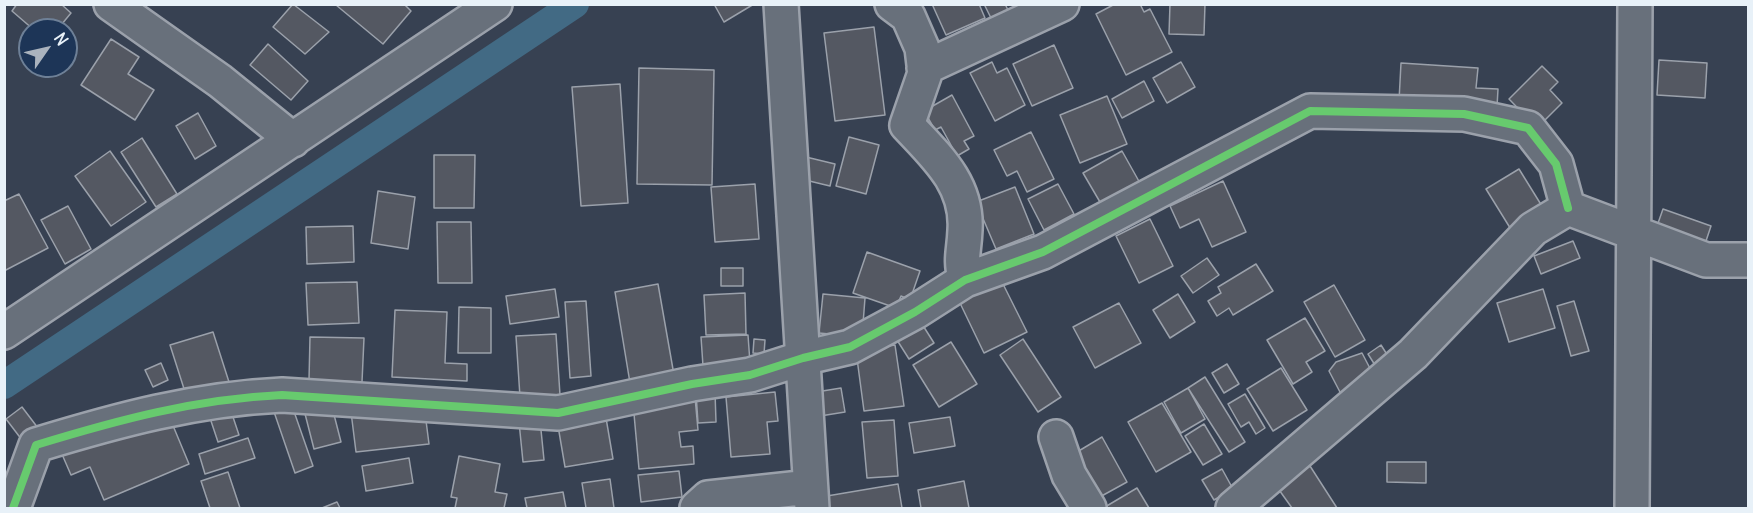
<!DOCTYPE html>
<html>
<head>
<meta charset="utf-8">
<style>
  body { margin:0 }
  #map { position:relative; width:1753px; height:513px; overflow:hidden; background:#374152; font-family:Delius,sans-serif }
  canvas { display:block }
  .frame { position:absolute; inset:0; border:6px solid #e8f1f8; pointer-events:none }
  .north { position:absolute; left:18px; top:18px; width:60px; height:60px; box-sizing:border-box; background:#1d3557; border:2px solid #6e8097; border-radius:50%; rotate:56deg; font-size:16px; font-weight:700; line-height:24px; text-align:center; color:#e8f1f8 }
  .north::after { content:''; display:block; margin:auto; width:21px; height:27px; background:#aab3be; clip-path:polygon(50% 0,100% 100%,50% 72%,0 100%) }
</style>
</head>
<body>
<div id="map">
<canvas width="1753" height="513"></canvas>
<div class="frame"></div>
<div class="north">N</div>
</div>
<script>
const c = document.querySelector('canvas').getContext('2d');
c.lineJoin = 'round';
function trace(path, color, width, dash) {
  c.strokeStyle = color;
  c.lineWidth = width;
  c.lineCap = dash ? 'butt' : 'round';
  c.setLineDash(dash || []);
  c.stroke(path);
}
function paint(path, color) {
  c.fillStyle = color;
  c.fill(path, 'evenodd');
}
trace(new Path2D(`
  M4 385 575 4`), '#426a84', 28);
const building = new Path2D(`
  M17 4H61L71 13 57 30H34L12 11Z
  M293 4 329 32 305 54 273 27Z
  M404 4 411 11 383 44 336 5Z
  M714 4H754L724 22Z
  M932 4H979L985 18 946 35Z
  M984 4H1005L1009 12 992 20Z
  M1115 4H1140L1144 12 1150 9 1172 52 1126 75 1096 14Z
  M1170 4H1205L1204 35 1169 34Z
  M874 27 885 115 835 121 824 33Z
  M111 39 139 57 128 74 154 90 135 120 81 85Z
  M268 44 308 81 291 100 250 65Z
  M1054 45 1073 88 1032 106 1013 64Z
  M1659 60 1707 63 1705 98 1657 95Z
  M992 62 997 73 1007 68 1025 105 995 121 970 73Z
  M1181 62 1195 87 1167 103 1153 78Z
  M1401 63 1478 68 1476 88 1498 89 1497 107 1399 101Z
  M1542 66 1558 82 1550 90 1562 103 1537 128 1509 99Z
  M639 68 714 70 712 185 637 184Z
  M1144 81 1154 101 1122 118 1112 99Z
  M620 84 628 203 581 206 572 87Z
  M952 95 974 136 964 141 969 149 957 156 941 127 935 130 924 111Z
  M1107 96 1127 144 1080 163 1060 115Z
  M198 113 216 146 195 159 176 126Z
  M1031 132 1054 179 1027 192 1017 171 1007 176 994 150Z
  M849 137 879 145 866 194 836 186Z
  M142 138 177 194 156 207 121 152Z
  M110 151 146 202 111 226 75 176Z
  M1122 151 1145 192 1107 214 1083 173Z
  M434 155H475L474 208H434Z
  M806 157 835 164 830 186 801 179Z
  M1519 169 1545 211 1512 231 1486 189Z
  M1223 181 1246 232 1212 247 1199 219 1180 228 1170 206Z
  M755 184 759 239 715 242 711 187Z
  M1058 184 1074 214 1044 230 1028 199Z
  M1015 187 1034 234 996 249 976 202Z
  M378 191 415 197 408 249 371 243Z
  M19 194 48 248 4 271V201Z
  M68 206 91 249 65 264 41 220Z
  M1663 209 1711 226 1705 244 1657 226Z
  M1150 219 1173 266 1139 283 1116 236Z
  M437 222H471L472 283H438Z
  M353 226 354 262 307 264 306 227Z
  M1573 241 1580 258 1541 274 1534 256Z
  M867 252 920 271 910 300 901 296 896 308 853 293Z
  M1207 258 1219 275 1193 293 1181 276Z
  M1256 264 1273 291 1233 315 1229 308 1217 316 1208 301 1221 293 1218 287Z
  M721 268H743V286H721Z
  M1001 280 1027 332 984 353 959 301Z
  M357 282 359 323 308 325 306 283Z
  M658 284 674 375 630 383 615 292Z
  M1334 285 1365 340 1335 357 1304 302Z
  M555 289 559 317 510 324 506 296Z
  M1543 289 1555 328 1509 342 1497 303Z
  M745 293 746 334 706 335 704 295Z
  M823 294 865 298 862 337 819 333Z
  M1178 294 1195 322 1170 338 1153 310Z
  M586 301 591 376 570 378 565 302Z
  M1574 301 1589 351 1571 356 1557 306Z
  M1119 303 1141 343 1095 368 1073 327Z
  M459 307 491 308V353H458Z
  M395 310 447 312 445 363 467 364V381L392 377Z
  M1305 318 1325 351 1306 362 1312 372 1293 384 1267 340Z
  M922 324 934 343 909 359 897 340Z
  M213 332 229 382 186 395 170 345Z
  M556 334 560 395 520 397 516 336Z
  M748 335 750 363 703 366 701 337Z
  M310 337 364 338 362 382 309 380Z
  M754 339 765 340 764 354 753 353Z
  M1023 339 1061 397 1038 412 1000 355Z
  M951 342 977 384 939 407 913 365Z
  M895 345 904 406 864 411 856 351Z
  M1381 345 1393 364 1380 373 1368 354Z
  M1362 353 1374 376 1341 394 1329 371 1336 362Z
  M161 363 168 380 153 387 145 370Z
  M1227 364 1239 384 1224 393 1212 373Z
  M1281 368 1307 410 1273 431 1247 389Z
  M1205 377 1245 442 1229 452 1188 388Z
  M841 388 845 412 814 417 810 393Z
  M1188 388 1205 419 1181 433 1164 402Z
  M715 392 716 422 698 423 696 393Z
  M775 392 778 421 767 422 770 454 731 457 726 397Z
  M1245 394 1265 428 1256 434 1249 422 1241 427 1228 404Z
  M695 397 698 430 679 432 681 447 693 446 694 464 639 469 633 403Z
  M330 399 341 442 314 449 303 406Z
  M290 400 313 466 295 473 272 406Z
  M1162 403 1191 452 1156 472 1128 422Z
  M229 405 239 435 218 442 208 412Z
  M424 405 429 444 356 452 351 412Z
  M22 407 38 428 22 440 6 419Z
  M605 412 613 459 565 467 557 420Z
  M169 416 189 464 104 500 90 467 71 475 61 452Z
  M950 417 955 446 914 453 909 423Z
  M540 420 544 460 523 462 519 422Z
  M894 420 898 476 867 478 862 422Z
  M1204 424 1222 454 1203 465 1185 436Z
  M1102 437 1127 482 1098 498 1072 455Z
  M248 438 255 458 205 474 199 454Z
  M459 456 500 464 495 492 507 494 504 508H455L457 498 451 497Z
  M409 458 413 483 366 491 362 466Z
  M1387 462H1426V483L1387 482Z
  M1310 466 1337 508H1292L1277 487Z
  M1222 469 1233 489 1214 500 1202 480Z
  M679 471 682 497 641 502 638 475Z
  M228 472 240 508H210L201 481Z
  M610 479 614 508H586L582 483Z
  M964 481 969 508H921L918 490Z
  M898 484 902 508H823L821 497Z
  M1137 488 1149 508H1106L1105 507Z
  M563 492 566 508H527L525 498Z
  M337 502 340 508H322Z`);
paint(building, '#545862');
trace(building, '#9ba1ab', 1.5);
const minor = new Path2D(`
  M111 4 220 81 293 140
  M781 4 812 508
  M892 4 908 16 922 48 925 73 907 125C936 156 968 184 965 230 964 254 960 256 965 280
  M924 68 1062 4
  M1568 208 1706 260H1748
  M4 332 495 4
  M1056 437 1069 475 1089 508
  M13 508 36 445C118 420 195 399 282 395L558 413 692 384 750 375 803 358 850 347 915 312 965 280 1043 252 1310 111 1464 114 1528 128 1556 164 1568 208
  M697 508 708 498 810 487
  M1233 508 1413 354 1533 229 1568 208
  M1632 508 1635 4`);
trace(minor, '#9ba1ab', 38);
trace(minor, '#68707b', 33);
trace(new Path2D(`
  M13 508 36 445C118 420 195 399 282 395L558 413 692 384 750 375 803 358 850 347 915 312 965 280 1043 252 1310 111 1464 114 1528 128 1556 164 1568 208`), '#67ca6e', 8);
</script>
</body>
</html>
